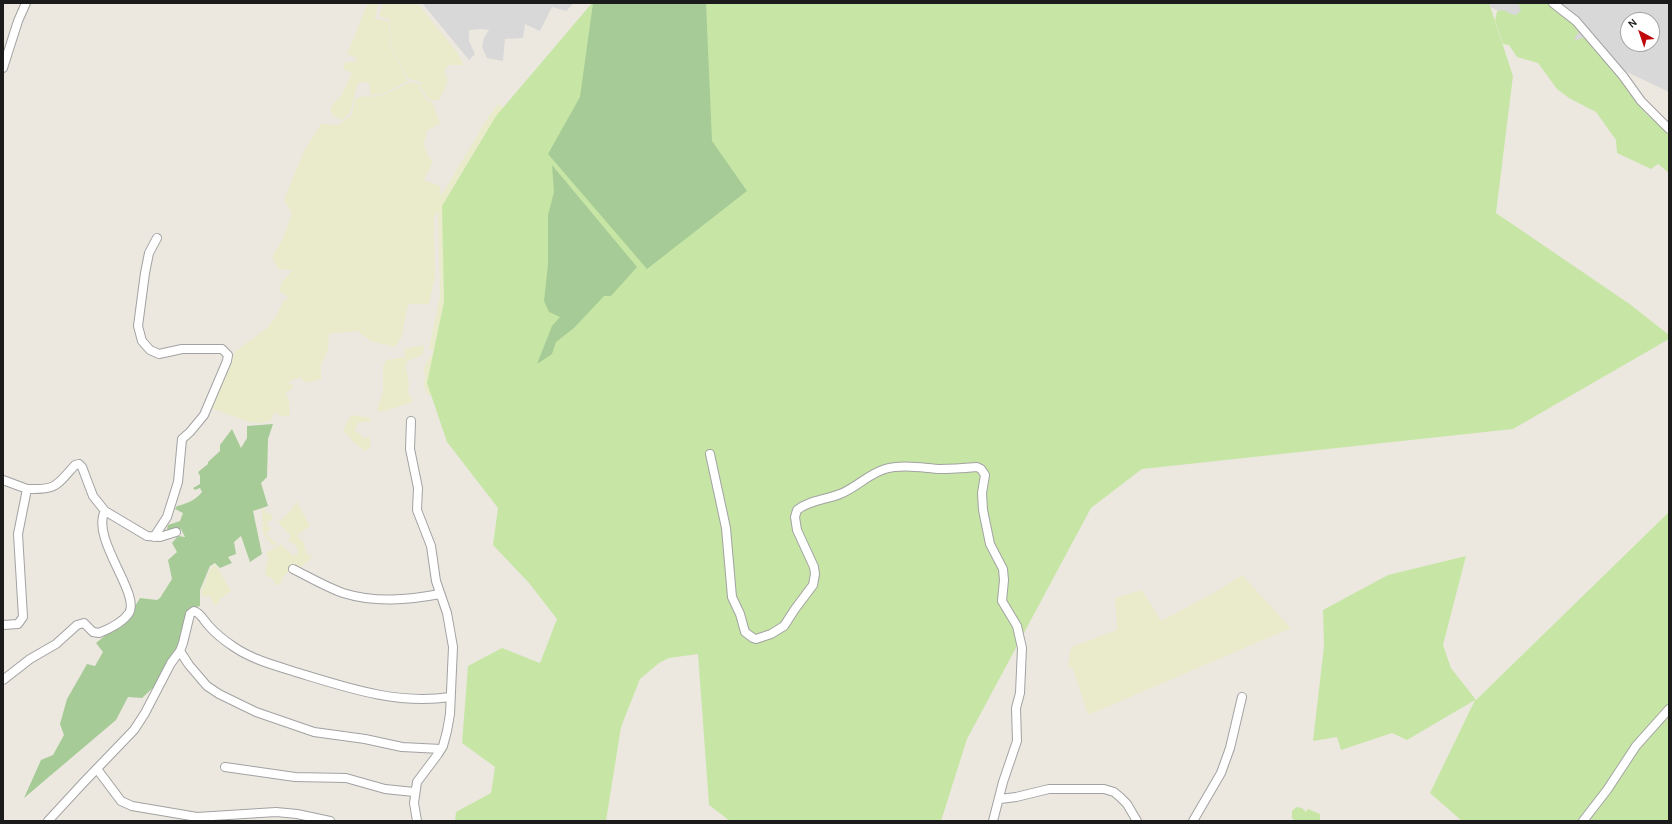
<!DOCTYPE html>
<html>
<head>
<meta charset="utf-8">
<style>
  body { margin:0 }
  #map { position:relative; width:1672px; height:824px; overflow:hidden; background:#ece8e0; font-family:Karla,sans-serif }
  canvas { display:block }
  .frame { position:absolute; inset:0; border:4px solid #1b1b1b; pointer-events:none }
  .north { position:absolute; left:1620px; top:12px; width:40px; height:40px; box-sizing:border-box; background:#fff; border:1px solid #a4a4a4; border-radius:50%; rotate:320deg; font-size:11px; font-weight:700; line-height:16px; text-align:center; color:#1b1b1b }
  .north::after { content:''; display:block; margin:auto; width:14px; height:18px; background:#c00608; clip-path:polygon(50% 0,100% 100%,50% 72%,0 100%) }
</style>
</head>
<body>
<div id="map">
<canvas width="1672" height="824"></canvas>
<div class="frame"></div>
<div class="north">N</div>
</div>
<script>
const c = document.querySelector('canvas').getContext('2d');
c.lineJoin = 'round';
function paint(path, color) {
  c.fillStyle = color;
  c.fill(path, 'evenodd');
}
function trace(path, color, width, dash) {
  c.strokeStyle = color;
  c.lineWidth = width;
  c.lineCap = dash ? 'butt' : 'round';
  c.setLineDash(dash || []);
  c.stroke(path);
}
paint(new Path2D(`
  M422 3H574L566 11 552 7 540 31 525 24 523 38 505 39 503 61 487 58 482 47 484 38 489 30 482 29 469 30V41L475 54 469 60Z
  M1482 3H1669V92ZM1628 20H1652V44H1628Z`), '#d9d8d8');
paint(new Path2D(`
  M368 3H378L375 19 389 21 390 47 408 81 383 94 370 95V86L367 82 358 83 350 113 342 120 335 117 330 111 333 104 341 96 352 73 345 70 343 65 346 62H355L357 58 347 54Z
  M383 3 418 4 457 52 464 65H449L444 71 448 80 444 91 438 100H429L420 86 421 82 409 79 402 68 391 47 390 19 379 16Z
  M411 82 419 84V88L428 102H432L440 123 426 132V138L424 143 427 154 433 162 424 180 440 186 441 196 489 116 499 103 549 167 442 355 429 348 440 296 438 211 434 217 435 277 429 304H408L402 336 395 347 370 341 358 331 329 334 328 350 321 365V379L306 383 300 377 288 382 293 385V389L285 392 289 401 290 416H282L274 412 271 421 260 423 249 422 211 408 220 385 236 351 267 328 274 319 284 301 289 298 279 290 283 281 293 270 278 269 272 257 282 240 292 214 284 200 294 175 304 151 321 124 338 125 352 115 355 99 364 96 369 97 384 95Z
  M424 345 423 354 407 361 406 367 409 384 408 392 413 402 381 412 377 410 383 392V367L386 360 405 357 404 349Z
  M434 352 432 396 427 394 423 384 426 376 423 370 429 358Z
  M351 415 371 418V421L358 423 355 430 364 438 369 437 371 444 369 449 365 451 351 440V438L343 431Z
  M297 502 310 526 297 535 304 543 306 553 312 557 300 568 292 563 289 568 290 570 281 579 283 581 277 586 272 579 266 575 265 571 268 559 266 553 279 545H282L293 556 297 555 298 549 294 544 288 541 291 536 278 522 286 516Z
  M268 509 265 511 266 514 271 513 272 520 267 522 268 528 272 527 266 534 277 544 273 545 263 534 262 513V510Z
  M216 565 231 591 220 599 219 603 215 606 210 596 203 597 201 592 211 567Z
  M1242 575 1291 628 1088 715 1073 669 1068 666 1071 647 1117 630 1115 598 1142 590 1161 621 1219 590Z`), '#e9ebcb');
paint(new Path2D(`
  M592 3H1489L1513 76 1496 213 1631 305 1669 335V339L1513 429 1142 469 1091 508 967 739 941 821H730L709 805 698 654 669 658 659 663 640 679 621 727 606 821H455L456 812 491 793 495 767 462 743 468 666 502 648 540 663 557 619 529 583 493 545 498 508 447 442 427 383 444 302 442 206 496 116Z
  M1518 3H1550L1578 26 1579 32 1575 37V41L1584 37 1601 53 1641 105C1647 120 1654 116 1664 125 1672 132 1669 162 1669 173L1658 164 1651 169 1617 153 1616 140 1596 112 1569 98 1557 89 1538 63 1517 57 1509 45 1503 44 1495 20 1497 11 1503 10 1511 14 1516 15 1521 10Z
  M1669 512V821H1462L1430 793 1475 700 1407 740 1392 733 1341 750 1337 737 1313 741 1324 646 1323 610 1388 575 1466 556 1443 645 1451 668 1476 700Z
  M1296 807 1302 808 1306 812 1308 809 1320 814V820L1324 821H1295L1292 818V811Z`), '#c7e6a6');
paint(new Path2D(`
  M593 3H706L712 141 747 191 647 269 548 154 580 97Z
  M552 165 637 267 611 296H604L574 328 556 342 552 354 537 364 552 326 560 317 549 312 544 301 548 264V215L554 192Z
  M273 424 268 439 267 477 261 483 268 506 253 511 262 554 250 562 241 536 234 542 236 554 228 557 232 563 220 568 215 563 210 566 200 590V606L190 609 185 622 180 641 169 662 156 685 142 698 128 697 116 720 24 798 41 760 53 755 64 735 60 724 67 699 87 664 95 666 103 652 96 643 107 634 123 626 140 598 157 600 160 598 172 579 168 560 177 552 172 543 178 536 185 537 181 529 166 533 168 525 180 521 183 513 175 509 177 506C186 504 196 500 202 492L200 488 195 490 193 488 200 484V476L198 472 208 464V462L220 451V445L232 429 241 448 247 438V426Z`), '#a6cb96');
const minor = new Path2D(`
  M1553 3 1576 21 1623 76 1641 101 1669 129
  M3 68 18 21 26 3
  M411 421 410 449 418 488 417 510 431 546 436 581 447 613 453 647 450 714 447 731 443 746 438 754 417 782 414 803 417 821
  M710 454 726 528 732 597 740 614 745 632 753 638 756 639 771 634 784 626 795 609 813 585 815 574 814 567 797 530 795 517 797 510C810 500 825 500 840 494 856 488 868 474 885 469 902 464 923 468 940 469 952 469 965 468 977 467L981 469 985 475 982 493 983 510 990 544 1003 569 1004 580 1002 601 1017 626 1022 648 1020 693 1016 708 1017 741 1003 782 993 821
  M3 480 27 489
  M154 537 167 517 178 482 182 439 190 432 204 415 227 361 228 355 222 349H182L159 354 150 350 142 341 138 326 145 273 149 253 157 238
  M293 569C309 577 326 587 343 593 375 603 408 600 440 594
  M3 625 18 624 23 617 18 534 27 489C57 490 56 486 75 465L79 464 82 467 93 496 105 511 147 536 160 537 176 532
  M180 651 189 665 207 686 219 694 256 712 314 732 365 739 402 747 441 749
  M3 680 30 659 56 644 77 625 84 623 93 632 99 633C109 629 123 622 129 613 141 594 90 538 105 511
  M225 767 295 777 346 778 385 789 414 792
  M97 769 121 801 132 806 197 817 276 812 297 814 330 821
  M1000 799 1016 797 1049 789H1104L1114 792 1120 797 1127 804 1137 821
  M48 821 84 782 134 730 145 713 171 663 180 651 183 643 190 614 194 611C201 613 204 621 209 626 216 634 225 641 234 647 253 660 277 666 299 673 348 688 398 705 450 697
  M1193 821 1221 773 1230 748 1242 697
  M1583 821 1607 790 1636 746 1669 709`);
trace(minor, '#a2a2a2', 10);
trace(minor, '#fff', 8);
</script>
</body>
</html>
